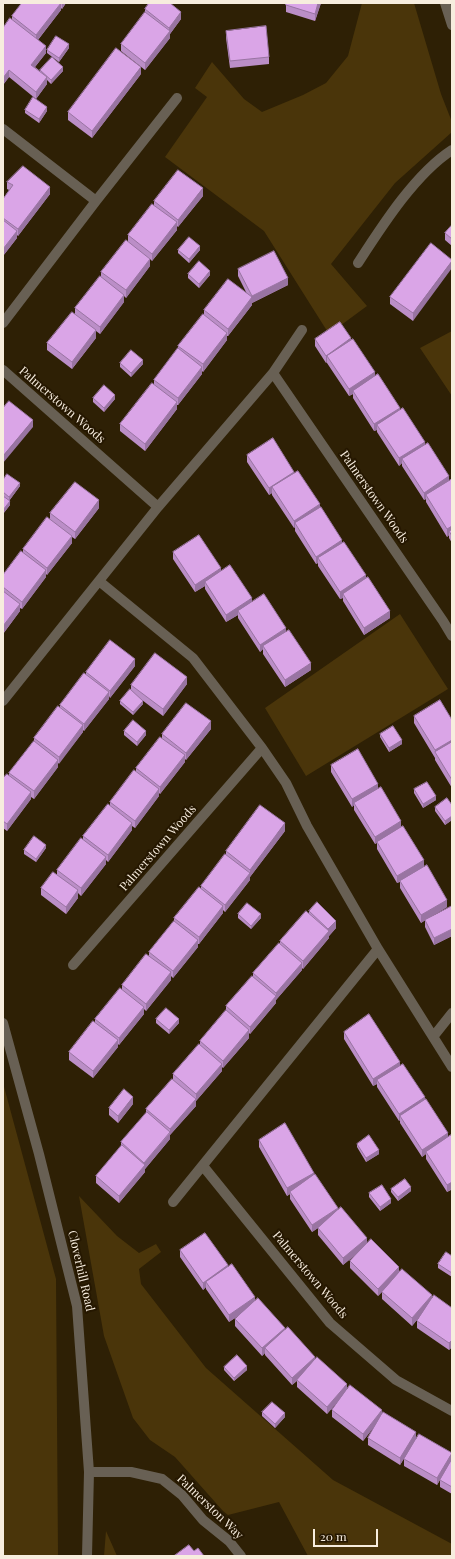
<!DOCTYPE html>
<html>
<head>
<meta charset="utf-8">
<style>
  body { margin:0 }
  #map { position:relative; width:455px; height:1559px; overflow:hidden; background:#2e2005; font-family:"Playfair Display",serif }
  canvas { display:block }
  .frame { position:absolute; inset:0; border:4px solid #f7edde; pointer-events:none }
  .scale { position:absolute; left:313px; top:1529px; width:65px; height:18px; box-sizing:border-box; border:2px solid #f7edde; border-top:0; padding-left:5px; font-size:12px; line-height:14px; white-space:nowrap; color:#f7edde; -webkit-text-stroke:3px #251700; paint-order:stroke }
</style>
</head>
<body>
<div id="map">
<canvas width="455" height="1559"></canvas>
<div class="frame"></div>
<div class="scale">20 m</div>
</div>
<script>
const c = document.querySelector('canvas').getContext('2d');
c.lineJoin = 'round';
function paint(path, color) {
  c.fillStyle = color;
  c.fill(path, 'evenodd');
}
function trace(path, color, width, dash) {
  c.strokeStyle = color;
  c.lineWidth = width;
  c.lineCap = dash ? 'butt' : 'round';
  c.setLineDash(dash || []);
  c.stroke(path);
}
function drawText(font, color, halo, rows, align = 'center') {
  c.font = font + ' "Playfair Display",serif';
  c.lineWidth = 4;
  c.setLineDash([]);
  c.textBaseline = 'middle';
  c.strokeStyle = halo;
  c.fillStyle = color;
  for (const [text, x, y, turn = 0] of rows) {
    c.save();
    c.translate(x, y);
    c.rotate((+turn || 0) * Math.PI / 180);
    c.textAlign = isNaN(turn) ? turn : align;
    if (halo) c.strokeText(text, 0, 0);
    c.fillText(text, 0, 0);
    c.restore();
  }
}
paint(new Path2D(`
  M362 3H414L441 94 452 122V132L395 183 331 264 367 306 329 334 264 231 165 157 207 97 195 88 212 62 244 99 262 112 303 95 326 83 348 56Z
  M452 331V396L420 348Z
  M400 614 448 689 306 776 265 708Z
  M3 1083 56 1279 58 1556H3Z
  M79 1196 117 1236 139 1253 156 1244 161 1252 139 1269 141 1284 206 1368 333 1480 452 1544V1556H308L279 1502 228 1515 223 1511 175 1457 150 1440 133 1418 104 1336Z
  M106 1531 117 1556H104Z`), '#4a350a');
trace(new Path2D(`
  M3 129 96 201
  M358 263C382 226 415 174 452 150
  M3 323 96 201 177 98
  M3 370 158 507
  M273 373 443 621 452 636
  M99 581 193 658 262 748 286 783 307 826 378 949 452 1067
  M3 701 158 507 273 373 302 330
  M73 965 262 748
  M433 1037 452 1013
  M203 1166 330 1323 396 1380 452 1411
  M173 1202 378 949
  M89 1472H131L162 1479 182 1495 203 1520 229 1541 241 1556`), '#686054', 10);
trace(new Path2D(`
  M445 3 452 25
  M3 1023 39 1154 77 1306 89 1472 87 1556`), '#686054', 10);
paint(new Path2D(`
  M22 3H66L62 9 61 8V10L38 40 46 53 35 67 40 71V70L63 71 51 84 47 80V84L36 99 9 77 3 85V28L12 20V16Z
  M286 3H321L315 21 286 12Z
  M145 9 181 19 170 34V38L145 70 121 51V44L145 13Z
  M226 31 269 57V64L230 68 226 38Z
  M69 48 59 62 47 53V50Z
  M141 74 92 138 68 120V112Z
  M25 110 47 111 39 123 25 113Z
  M7 182 50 194 18 236 17 235V238L3 256V199L9 190 7 189Z
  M203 196 178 227 177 226V230L152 261 150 259V266L126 298 124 296V302L100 334 96 331V338L72 369 47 350V343L75 314V308L101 277V272L128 242V235L154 205V201Z
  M452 225V246L445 240V233Z
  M431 243 413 321 390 304V297Z
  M178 250H200L189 263 178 253Z
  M238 269 288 285 252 303V305L228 336H227V340L203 372 202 371V374L178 405H177V409L145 451 120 431V424L154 384V380L178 348V346L204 315V310L247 294 238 276Z
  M188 274 210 275 199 288 188 278Z
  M315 339 351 340 375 376 400 410 449 481 452 479V543L449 538V535L447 537 426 502V499L424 500 402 466V463L399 466 377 432V430L374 431 353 398V394L349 396 327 363V362L326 363 315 346Z
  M120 363 143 364 131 377 120 367Z
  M93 398 115 399 104 412 93 402Z
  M247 455 294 473 320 507 342 543 366 579 390 618 364 635 343 601V598L340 599 318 566V563L316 564 295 531V527L294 528 272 495V493L269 495 247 462Z
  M3 480 20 486 9 501 10 505 3 514Z
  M99 508 75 539 72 537V543L47 575 46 574V577L22 609 20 608V611L3 634V575L23 552V549L50 520V513Z
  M173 552 221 571 252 602 286 632 311 670 285 687 263 654V649L260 652 238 618V615L226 622 205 589V586L195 592 173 559Z
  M135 666 110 698 109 696V699L84 731 83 730V732L58 764V767L34 799 31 797V799L7 831 3 828V778L9 776V773L34 741V738L60 708V705L86 674V672Z
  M187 684 163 716 142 700 143 704 133 715 120 704V701L131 691V685Z
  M414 716 452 720V788L435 760V757V758L414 723Z
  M211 729 186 760 185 759V762L160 794 159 793V796L135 828 132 826V830L108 862 106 860V864L81 896 78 893V898L66 914 41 895V888L57 875V870L83 839V836L110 806V802L136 771V768L162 738V734Z
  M124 731 146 735 137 746 124 735Z
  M380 734 402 744 389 752 380 737Z
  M331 765 378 788 447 907 427 919 452 906V936L434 945 425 927V920L421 923 400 888V882L397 883 377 849V843L375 844 354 810V805L352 807 331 772Z
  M414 789 436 800 423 808 414 793Z
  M452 805V820L445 825 435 811V807Z
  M285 831 250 877V880L225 912 223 910V913L199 944H198V947L173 978 171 976V980L146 1011 144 1009V1014L119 1045 118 1044V1047L93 1078 69 1060V1052L95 1022V1019L122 990V985L149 956V952L174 921V918L201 888V886L226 855V851Z
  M46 848 36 862 24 854V850Z
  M309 911 336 928 329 936V938L303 969 302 968V970L276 1000V1003L250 1034 249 1033V1038L223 1068 222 1067V1071L196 1101V1106L170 1135V1139L145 1169V1172L119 1203 96 1183V1176L121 1146V1142L146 1113V1109L173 1079V1074L200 1044V1041L226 1011V1006L253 977V973L280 943V941L309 913Z
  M238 914 261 918 251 929 238 918Z
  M156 1019 179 1023 169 1034 156 1023Z
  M344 1032 400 1066 425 1100 448 1137 452 1136V1197L451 1190 447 1192 426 1159V1154L422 1157 400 1123V1120L399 1121 377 1087V1084L373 1086 344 1039Z
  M133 1104 118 1123 109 1115V1108Z
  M259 1140 314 1175 338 1210 367 1243 432 1299 452 1308V1347L449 1350 417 1328V1321L420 1316 412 1326 382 1299V1292L378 1296 350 1268V1261L355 1255 343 1265 318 1235V1228L312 1232 290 1199V1194L287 1196 259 1147Z
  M357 1144 379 1154 366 1162 357 1147Z
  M391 1189 411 1191 398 1201 391 1192Z
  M369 1193 391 1203 380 1211 369 1197Z
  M180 1250 228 1267 255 1301 285 1330 315 1360 347 1390 416 1439 452 1460V1459V1494L440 1487V1480L448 1466 437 1485 404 1466V1459L413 1444 400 1465 368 1445V1438L375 1425 363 1441 332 1417V1410L338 1401 327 1414 297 1387V1381L292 1385 265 1355V1353L262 1356 235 1326V1319L241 1314 229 1322 206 1289V1287L203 1290 180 1257Z
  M452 1256V1277L438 1268V1264Z
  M224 1367 247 1370 234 1381 224 1370Z
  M262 1412 285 1417 275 1428 262 1416Z`), '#bb8ec7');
paint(new Path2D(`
  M61 3V10L36 42V35Z
  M62 3H66L62 9Z
  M318 3H321L315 21V14Z
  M181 12V19L170 34V38L145 70V63L169 32V28Z
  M69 44V48L59 62V58Z
  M46 46V53L31 72V65Z
  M63 67V71L51 84V80Z
  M141 67V74L92 138V131Z
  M9 70V77L3 85V78Z
  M47 77V84L36 99V92Z
  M47 107V111L39 123V119Z
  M50 187V194L18 236V229Z
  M203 188V196L178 227V220Z
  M177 222V230L152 261V254Z
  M17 231V238L3 256V249Z
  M200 246V250L189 263V259Z
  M150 259V266L126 298V290Z
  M452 261V268L413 321V313Z
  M210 271V275L199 288V284Z
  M288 278V285L252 303V296Z
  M124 295V302L100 334V327Z
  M252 297V305L228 336V329Z
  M96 330V338L72 369V362Z
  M227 333V340L203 372V364Z
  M351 338V345L327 356V362L326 363V356Z
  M143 360V364L131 377V373Z
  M202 367V374L178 405V398Z
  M375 372V379L353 391V394L349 396V389Z
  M115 395V399L104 412V408Z
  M177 402V409L145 451V444Z
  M400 408V415L377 425V430L374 431V424Z
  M33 420V427L3 463V456Z
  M425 442V449L402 459V463L399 466V458Z
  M294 472V479L272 487V493L269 495V488Z
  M449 476V483L426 495V499L424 500V493Z
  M20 483V486L9 501V497Z
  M99 500V508L75 539V532Z
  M10 501V505L3 514V510Z
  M320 504V511L295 523V527L294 528V521Z
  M452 526V533L449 531V535L447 537V529Z
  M72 536V543L47 575V568Z
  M342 540V547L318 558V563L316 564V557Z
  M221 568V576L205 582V586L195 592V585Z
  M46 570V577L22 609V602Z
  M366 575V583L343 594V598L340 599V592Z
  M252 598V606L238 611V615L226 622V615Z
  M20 604V611L3 634V626Z
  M390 611V618L364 635V628Z
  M286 628V635L263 646V649L260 652V645Z
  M135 659V666L110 698V691Z
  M311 663V670L285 687V680Z
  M187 677V684L163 716V709Z
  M109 692V699L84 731V724Z
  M143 701V704L133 715V712Z
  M211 721V729L186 760V753Z
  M83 725V732L59 764V757Z
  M146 731V735L137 746V742Z
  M402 740V744L389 752V748Z
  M452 740V747L435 752V758V750Z
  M185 755V762L160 794V787Z
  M58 760V767L34 799V791Z
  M378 784V791L354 803V805L352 807V799Z
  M159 789V796L135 828V821Z
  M31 792V799L7 831V824Z
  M436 796V800L423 808V804Z
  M452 816V820L445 825V821Z
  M401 821V828L375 844V837Z
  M132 823V830L108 862V855Z
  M285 823V831L250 877V870Z
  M46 845V848L36 862V859Z
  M106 857V864L81 896V888Z
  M424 860V868L397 883V876Z
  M250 873V880L225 912V905Z
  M78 890V898L66 914V907Z
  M447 900V907L421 923V915Z
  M223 906V913L199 944V937Z
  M261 914V918L251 929V926Z
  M336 921V928L329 936V938L303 969V961L328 932V929Z
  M452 929V936L434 945V938Z
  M198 940V947L173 978V971Z
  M302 963V970L276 1000V993Z
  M171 972V980L146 1011V1004Z
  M276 996V1003L250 1034V1027Z
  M144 1007V1014L119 1045V1038Z
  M179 1019V1023L169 1034V1030Z
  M249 1030V1038L223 1068V1061Z
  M118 1040V1047L93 1078V1071Z
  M400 1062V1069L377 1080V1084L373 1086V1079Z
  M222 1064V1071L196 1101V1094Z
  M133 1097V1104L118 1123V1116Z
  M425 1097V1104L400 1116V1120L399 1121V1114Z
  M196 1099V1106L170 1135V1139L145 1169V1172L119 1203V1196L144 1166V1163L170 1133V1129Z
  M448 1133V1140L426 1152V1154L422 1157V1150Z
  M379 1150V1154L366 1162V1158Z
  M314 1173V1180L290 1192V1194L287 1196V1188Z
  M452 1182V1189L447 1192V1185Z
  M411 1187V1191L398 1201V1197Z
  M391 1199V1203L380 1211V1207Z
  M338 1208V1215L312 1232V1225Z
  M367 1238V1245L343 1265V1258Z
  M228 1265V1272L206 1282V1287L203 1290V1283Z
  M399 1267V1274L378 1296V1289Z
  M432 1295V1302L412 1326V1318Z
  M255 1297V1304L229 1322V1315Z
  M285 1328V1335L265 1348V1353L262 1356V1348Z
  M452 1340V1347L449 1350V1343Z
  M315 1357V1364L292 1385V1378Z
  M247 1366V1370L234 1381V1378Z
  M347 1384V1391L327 1414V1407Z
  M382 1410V1417L363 1441V1434Z
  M285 1413V1417L275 1428V1424Z
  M416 1432V1439L400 1465V1458Z
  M452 1453V1460L437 1485V1478Z`), '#9974a2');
const building = new Path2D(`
  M22 3H61L36 35 12 16Z
  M149 3H170L181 12 169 28 145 9Z
  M286 3H318L315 14 286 5Z
  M145 12 170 31 145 63 121 44Z
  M10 18 46 46 31 65 47 77 36 92 9 70 3 78V28Z
  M266 26 269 57 230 61 226 31Z
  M56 36 69 44 59 58 47 50Z
  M116 48 141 67 92 131 68 112Z
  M52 57 63 67 51 80 40 70Z
  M33 97 47 107 39 119 25 110Z
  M23 166 50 187 18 229 3 218V199L13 185 7 182Z
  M178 170 203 188 178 220 154 201Z
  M152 204 177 222 152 254 128 235Z
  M3 220 17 231 3 249Z
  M452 225V239L445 233Z
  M189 237 200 246 189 259 178 250Z
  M126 240 150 259 126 290 101 272Z
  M431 243 452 260V261L413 313 390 297Z
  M274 251 288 278 252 296 238 269Z
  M199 261 210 271 199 284 188 274Z
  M100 276 124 295 100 327 75 308Z
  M228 279 252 297 228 329 204 310Z
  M72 312 96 330 72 362 47 343Z
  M203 314 227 333 203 364 178 346Z
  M340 322 351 338 326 356 315 339Z
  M353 339 375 372 349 389 327 356Z
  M178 348 202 367 178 398 154 380Z
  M131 350 143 360 131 373 120 363Z
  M378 374 400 408 374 424 353 391Z
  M152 383 177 402 145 444 120 424Z
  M104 385 115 395 104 408 93 398Z
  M9 401 33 420 3 456V408Z
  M403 408 425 442 399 458 377 425Z
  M273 438 294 472 269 488 247 455Z
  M428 443 449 476 424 493 402 459Z
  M298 471 320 504 294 521 272 487Z
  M7 474 20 483 9 497 3 492V480Z
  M452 479V526L447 529 426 495Z
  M75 482 99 500 75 532 50 513Z
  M3 496 10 501 3 510Z
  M321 507 342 540 316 557 295 523Z
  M47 517 72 536 47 568 23 549Z
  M452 530V536L449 531Z
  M199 535 221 568 195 585 173 552Z
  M344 542 366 575 340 592 318 558Z
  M21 551 46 570 22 602 3 587V575Z
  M230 565 252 598 226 615 205 582Z
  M368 577 390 611 364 628 343 594Z
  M3 591 20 604 3 626Z
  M264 594 286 628 260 645 238 611Z
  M289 630 311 663 285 680 263 646Z
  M110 640 135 659 110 691 86 672Z
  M155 653 187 677 163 709 131 685Z
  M84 673 109 692 84 724 60 705Z
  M130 689 143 701 133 712 120 701Z
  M440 700 452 720V740L435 750 414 716Z
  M186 703 211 721 186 753 162 734Z
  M58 706 83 725 59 757 34 738Z
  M133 720 146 731 137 742 124 731Z
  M393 726 402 740 389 748 380 734Z
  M160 737 185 755 160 787 136 768Z
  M34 741 58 760 34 791 9 773Z
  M452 742V780L435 752Z
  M358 749 378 784 352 799 331 765Z
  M134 770 159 789 135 821 110 802Z
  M7 774 31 792 7 824 3 821V778Z
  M427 782 436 796 423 804 414 789Z
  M381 787 401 821 375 837 354 803Z
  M447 798 452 805V816L445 821 435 807Z
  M108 804 132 823 108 855 83 836Z
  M260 805 285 823 250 870 226 851Z
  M403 826 424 860 397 876 377 842Z
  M34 836 46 845 36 859 24 850Z
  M81 838 106 857 81 888 57 870Z
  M225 854 250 873 225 905 201 886Z
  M427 865 447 900 421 915 400 881Z
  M53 872 78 890 66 907 41 888Z
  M199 887 223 906 199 937 174 918Z
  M317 902 336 921 328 929 309 911Z
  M247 903 261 914 251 926 238 914Z
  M452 906V929L434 938 425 920Z
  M306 911 329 931 303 961 280 941Z
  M174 921 198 940 173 971 149 952Z
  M279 943 302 963 276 993 253 973Z
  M146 954 171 972 146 1004 122 985Z
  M252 976 276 996 250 1027 226 1006Z
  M120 988 144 1007 119 1038 95 1019Z
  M166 1008 179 1019 169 1030 156 1019Z
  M226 1010 249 1030 223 1061 200 1041Z
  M369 1014 400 1062 373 1079 344 1032Z
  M93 1021 118 1040 93 1071 69 1052Z
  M199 1044 222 1064 196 1094 173 1074Z
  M403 1064 425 1097 399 1114 377 1080Z
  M172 1079 196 1099 170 1129 146 1109Z
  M124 1089 133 1097 118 1116 109 1108Z
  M426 1099 448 1133 422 1150 400 1116Z
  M147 1112 170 1132 144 1163 121 1142Z
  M285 1123 314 1173 287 1188 259 1140Z
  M369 1135 379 1150 366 1158 357 1144Z
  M451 1135 452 1136V1182L447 1185 426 1152Z
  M122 1145 145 1165 119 1196 96 1176Z
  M315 1174 338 1208 312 1225 290 1192Z
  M405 1179 411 1187 398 1197 391 1189Z
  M382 1185 391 1199 380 1207 369 1193Z
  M341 1207 367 1238 343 1258 318 1228Z
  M205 1233 228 1265 203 1283 180 1250Z
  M371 1239 399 1267 378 1289 350 1261Z
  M446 1252 452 1256V1273L438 1264Z
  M232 1264 255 1297 229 1315 206 1282Z
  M402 1269 432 1295 412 1318 382 1292Z
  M434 1295 452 1308V1340L449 1343 417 1321Z
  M258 1298 285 1328 262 1348 235 1319Z
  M288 1327 315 1357 292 1378 265 1348Z
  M237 1355 247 1366 234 1378 224 1367Z
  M317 1357 347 1384 327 1407 297 1380Z
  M350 1385 382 1410 363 1434 332 1410Z
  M272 1402 285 1413 275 1424 262 1412Z
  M383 1412 416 1432 400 1458 368 1438Z
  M419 1434 452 1453 437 1478 404 1459Z
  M452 1459V1487L440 1480Z
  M189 1545 194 1551 198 1548 204 1556H174Z`);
paint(building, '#daa5e7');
trace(building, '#9974a2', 1);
drawText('12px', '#f7edde', '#251700', [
  ["Palmerstown Woods",62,405,41],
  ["Palmerstown Woods",374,497,55],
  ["Palmerstown Woods",158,848,-49],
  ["Cloverhill Road",81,1271,77],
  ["Palmerstown Woods",310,1275,50],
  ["Palmerston Way",210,1507,44]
]);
</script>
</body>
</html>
